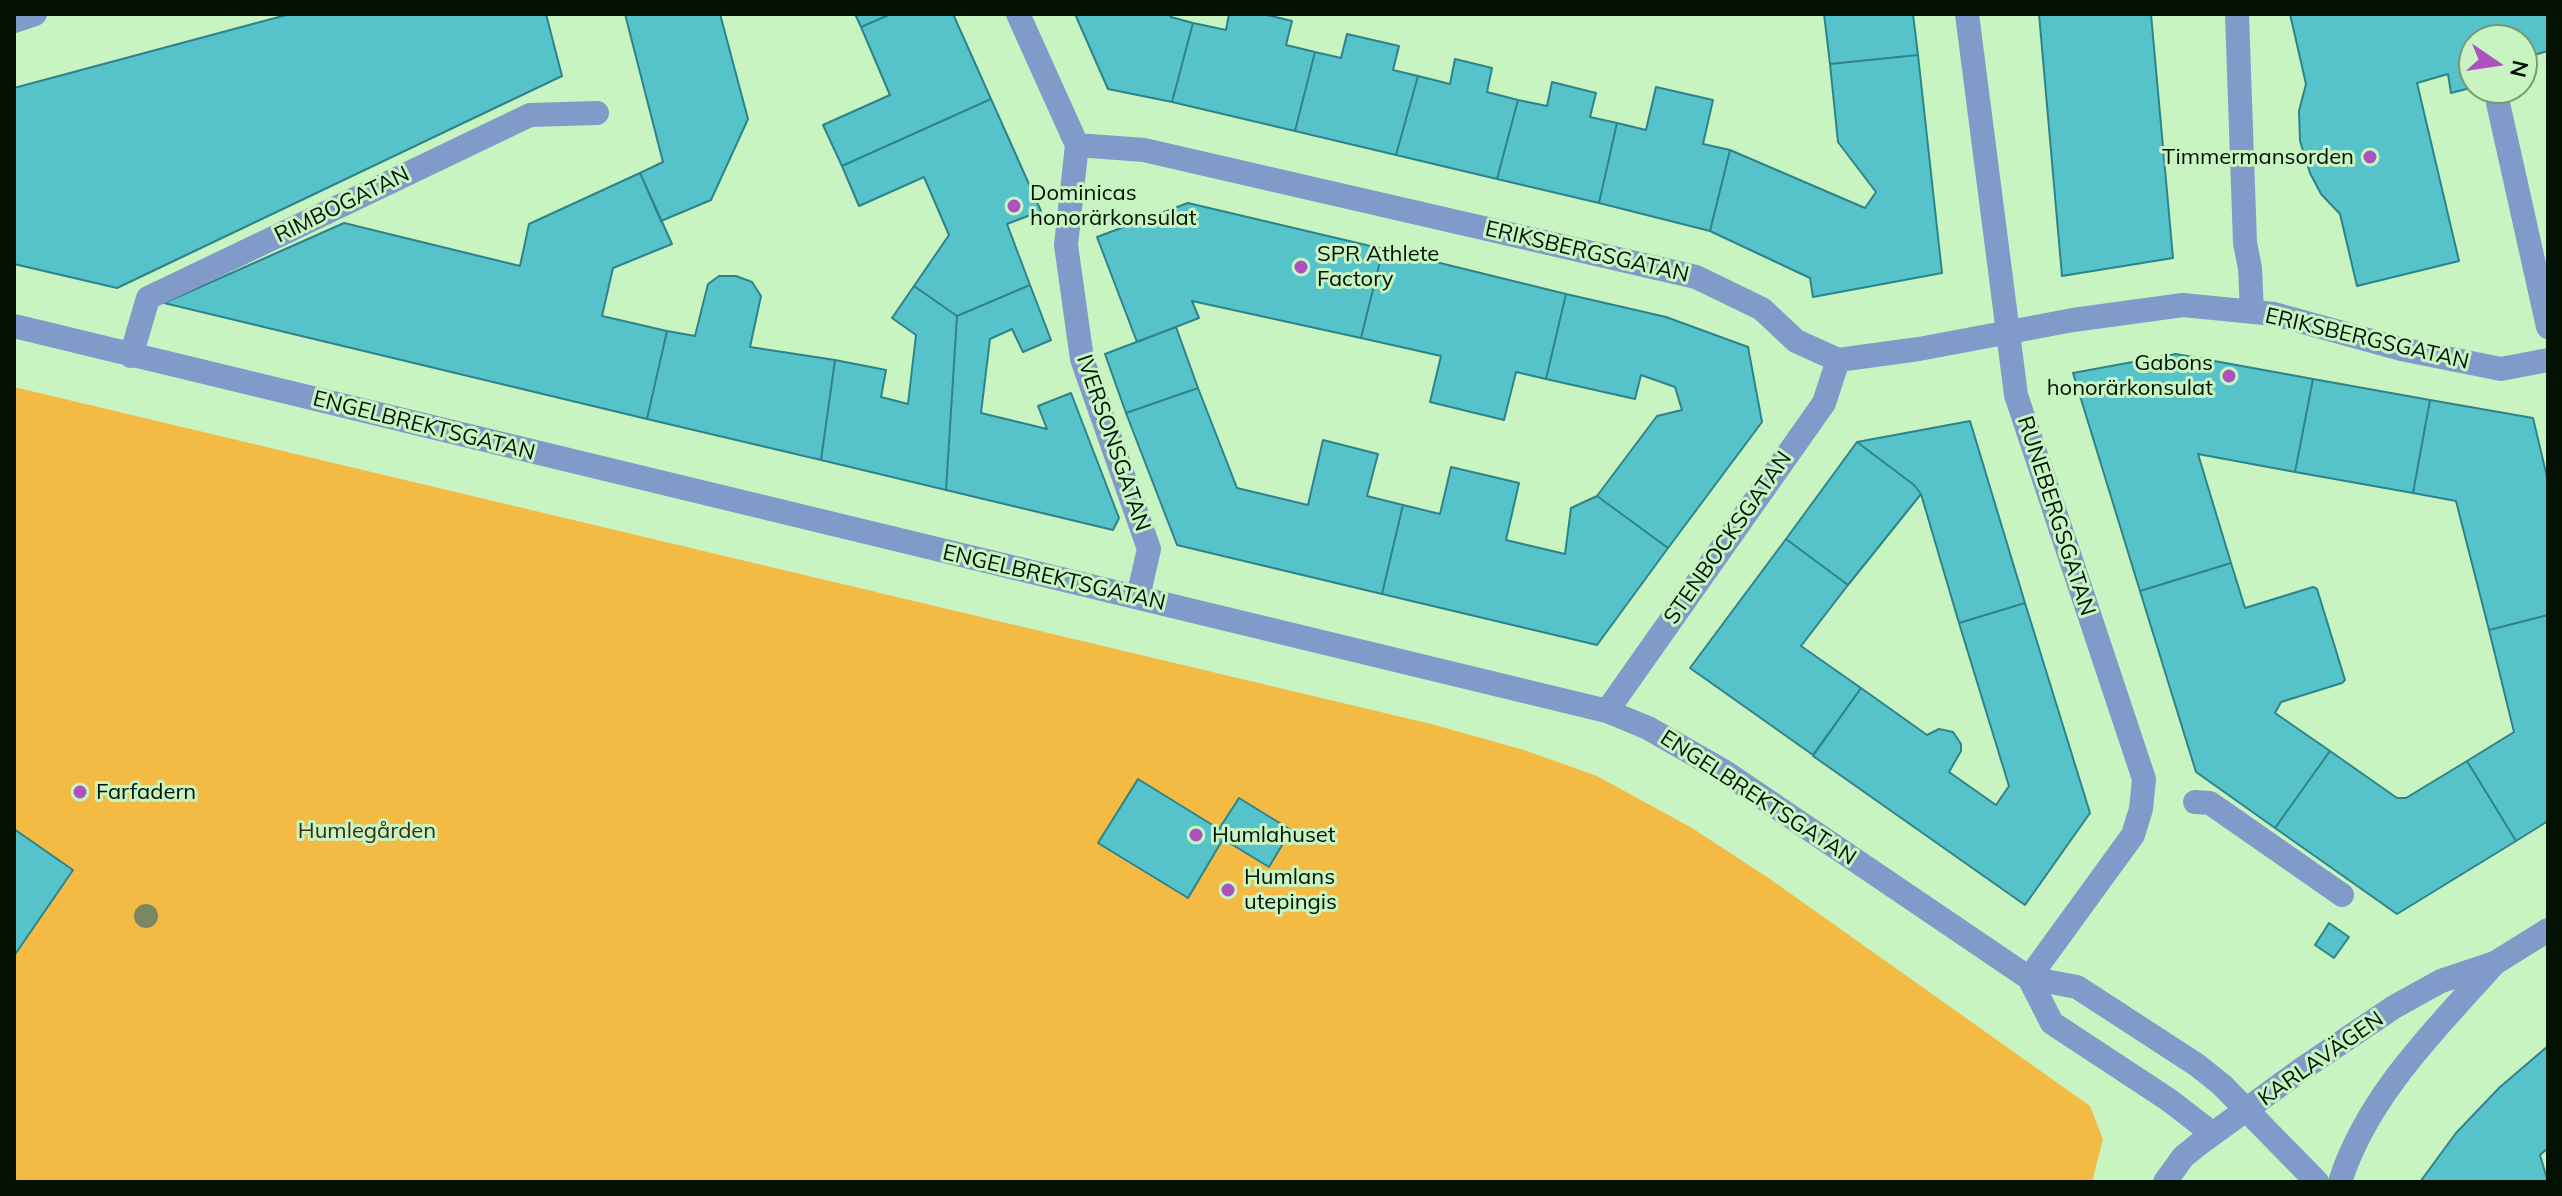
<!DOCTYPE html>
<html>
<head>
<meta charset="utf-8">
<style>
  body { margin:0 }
  #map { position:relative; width:2562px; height:1196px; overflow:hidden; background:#c8f4c2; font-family:Mulish,sans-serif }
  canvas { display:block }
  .frame { position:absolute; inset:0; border:16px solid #031102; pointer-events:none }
  .north { position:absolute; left:2458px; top:24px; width:80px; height:80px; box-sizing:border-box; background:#c8f4c2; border:2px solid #799975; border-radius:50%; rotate:103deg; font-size:22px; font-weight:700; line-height:32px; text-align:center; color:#031102 }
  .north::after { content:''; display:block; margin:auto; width:28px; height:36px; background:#ad51bc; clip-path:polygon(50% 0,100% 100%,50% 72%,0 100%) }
</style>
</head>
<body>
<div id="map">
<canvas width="2562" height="1196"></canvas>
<div class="frame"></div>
<div class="north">N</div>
</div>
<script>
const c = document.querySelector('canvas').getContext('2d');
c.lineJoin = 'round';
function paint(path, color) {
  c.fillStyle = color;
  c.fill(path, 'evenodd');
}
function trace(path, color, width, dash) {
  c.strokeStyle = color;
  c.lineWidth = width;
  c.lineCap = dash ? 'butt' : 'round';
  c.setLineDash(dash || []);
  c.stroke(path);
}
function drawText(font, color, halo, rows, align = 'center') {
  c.font = font + ' Mulish,sans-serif';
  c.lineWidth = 6;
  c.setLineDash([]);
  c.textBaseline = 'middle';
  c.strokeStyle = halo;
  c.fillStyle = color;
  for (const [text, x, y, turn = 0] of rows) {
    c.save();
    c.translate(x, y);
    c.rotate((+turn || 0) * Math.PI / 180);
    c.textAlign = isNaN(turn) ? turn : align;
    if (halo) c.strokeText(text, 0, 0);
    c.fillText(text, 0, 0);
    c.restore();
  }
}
paint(new Path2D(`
  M14 387 1431 724 1524 750 1597 776 1692 828 1770 879 2090 1106 2103 1139 2092 1182H14Z`), '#f4bb44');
const building = new Path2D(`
  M290 14H546L562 76 117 288 14 264V88Z
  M625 14H720L748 119 711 200 661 221 640 173 663 162Z
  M855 14H891L861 27Z
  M891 14H953L991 99 842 166 823 125 890 95 861 27Z
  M1075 14H1169L1171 17 1193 23 1172 102 1108 89Z
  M1229 14H1263L1292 21 1286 45 1315 52 1295 131 1172 102 1193 23 1226 30Z
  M1824 14H1913L1918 55 1830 64Z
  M2039 14H2151L2173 258 2062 276Z
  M2290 14H2548V51L2530 56 2533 73 2522 75V40H2474V87L2451 93 2448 74 2417 83 2459 261 2357 286 2340 214 2321 194 2310 173 2300 141 2299 111 2306 84Z
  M1347 34 1399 46 1393 70 1418 76 1396 155 1295 131 1315 52 1341 58Z
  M1918 55 1942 273 1813 297 1810 278 1710 231 1730 150 1865 208 1876 192 1838 142 1830 64Z
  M1455 59 1492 68 1487 92 1518 100 1497 179 1396 155 1418 76 1450 84Z
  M1552 82 1596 93 1590 117 1617 123 1599 203 1497 179 1518 100 1547 106Z
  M1656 87 1713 100 1703 144 1730 150 1710 231 1599 203 1617 123 1646 130Z
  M991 99 1041 211 1007 224 1030 285 957 316 914 286 949 235 924 177 859 206 842 166Z
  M640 173 672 244 613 268 602 316 667 331 647 419 164 303 344 223 520 266 529 224Z
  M1188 203 1383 249 1361 338 1192 301 1199 318 1137 342 1097 237Z
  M1383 249 1566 294 1546 379 1516 372 1504 420 1430 402 1441 356 1361 338Z
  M719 276H736L752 282 761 296 750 347 835 360 821 460 647 419 667 331 695 336 708 284Z
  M1030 285 1051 340 1023 352 1012 329 990 339 981 413 1047 429 1038 406 1071 393 1119 518 1113 530 946 490 957 316Z
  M914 286 957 316 946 490 821 460 835 360 886 370 881 397 908 404 916 335 892 318Z
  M1566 294 1666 317 1748 347 1762 422 1668 548 1597 496 1657 416 1682 410 1675 387 1641 375 1635 399 1546 379Z
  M1176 327 1198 388 1126 413 1105 354Z
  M2176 354 2313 379 2295 472 2198 454 2231 563 2140 591 2073 373Z
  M2313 379 2430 400 2413 493 2295 472Z
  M1198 388 1237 488 1308 505 1323 440 1378 454 1367 496 1403 505 1382 594 1177 545 1126 413Z
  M2430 400 2533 418 2548 481V615L2489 630 2456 501 2413 493Z
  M1970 421 2025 603 1959 623 1921 494 1914 485 1857 442Z
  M1857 442 1914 485 1921 494 1848 585 1786 539Z
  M1451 467 1519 483 1506 540 1565 554 1571 508 1597 496 1668 548 1597 645 1382 594 1403 505 1440 514Z
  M1786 539 1848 585 1801 646 1861 688 1813 755 1690 668Z
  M2231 563 2245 608 2313 587 2317 589 2345 680 2342 683 2281 702 2275 713 2330 751 2275 828 2196 772 2140 591Z
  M2025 603 2090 813 2025 905 1813 756 1861 688 1927 735 1939 729 1953 732 1961 744V751L1949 772 1996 805 2009 786 1959 623Z
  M2548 615V821L2516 841 2467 761 2514 732 2489 630Z
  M2330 751 2397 798H2406L2467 761 2516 841 2397 914 2275 828Z
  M1138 779 1219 829 1239 798 1291 830 1269 867 1223 839 1188 898 1098 843Z
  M14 829 73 870 14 956Z
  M2329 923 2349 937 2334 958 2315 945Z
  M2548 1046V1148L2540 1155 2548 1182H2420L2456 1133 2500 1087Z`);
paint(building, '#56c3cb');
trace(building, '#2e8389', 2);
trace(new Path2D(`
  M1018 14 1077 145 1144 150 1696 277 1762 309 1796 341 1838 360 1919 349 2073 320 2183 305 2274 314 2401 349 2501 369 2548 360
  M1967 14 2016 395 2144 779 2141 809 2133 835 2029 978
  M2237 15 2245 243 2250 268 2252 312
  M14 21 35 14
  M2498 103 2548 327
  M1077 145 1066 245 1082 359 1149 549 1138 597
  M14 326 1607 711 1648 728 1725 772 2029 978 2077 987 2197 1065 2222 1085 2317 1182
  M131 356 148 298 530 115 597 113
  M1607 711 1824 403 1838 360
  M2195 802 2210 803 2342 895
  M2029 978 2052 1023 2169 1100 2213 1134
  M2165 1182 2183 1157 2199 1144 2302 1069 2394 1007 2441 981 2495 963 2548 930
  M2340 1182C2367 1096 2436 1029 2494 964`), '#809ac9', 24);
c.fillStyle = '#798764';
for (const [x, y] of [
  [146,916]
]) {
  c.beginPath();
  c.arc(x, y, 12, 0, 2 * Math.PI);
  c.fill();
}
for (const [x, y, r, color] of [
  [2370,157,8,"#ad51bc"],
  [1014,206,8,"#ad51bc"],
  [1301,267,8,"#ad51bc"],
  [2229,376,8,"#ad51bc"],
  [80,792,8,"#ad51bc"],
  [1196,835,8,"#ad51bc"],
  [1228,890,8,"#ad51bc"]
]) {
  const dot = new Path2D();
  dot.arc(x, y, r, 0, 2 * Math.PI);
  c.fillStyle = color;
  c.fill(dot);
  trace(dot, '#c8f4c2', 3);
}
drawText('22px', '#031102', '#c8f4c2', [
  ["Timmermansorden",2354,157,"right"],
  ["Dominicas",1030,193],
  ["honorärkonsulat",1030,218],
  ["SPR Athlete",1317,254],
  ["Factory",1317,279],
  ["Gabons",2213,363,"right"],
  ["honorärkonsulat",2213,388,"right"],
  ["Farfadern",96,792],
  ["Humlahuset",1212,835],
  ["Humlans",1244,877],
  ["utepingis",1244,902]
], 'left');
drawText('22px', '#031102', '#c8f4c2', [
  ["RIMBOGATAN",342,205,-26],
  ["ERIKSBERGSGATAN",1587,252,13],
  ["ERIKSBERGSGATAN",2367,339,13],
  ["ENGELBREKTSGATAN",424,426,14],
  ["IVERSONSGATAN",1113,443,71],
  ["RUNEBERGSGATAN",2056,516,72],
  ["STENBOCKSGATAN",1728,538,-55],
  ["ENGELBREKTSGATAN",1054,578,13],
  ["ENGELBREKTSGATAN",1758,798,33],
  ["KARLAVÄGEN",2321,1059,-35]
]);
drawText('22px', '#392d17', '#c8f4c2', [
  ["Humlegården",367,831]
]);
</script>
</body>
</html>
